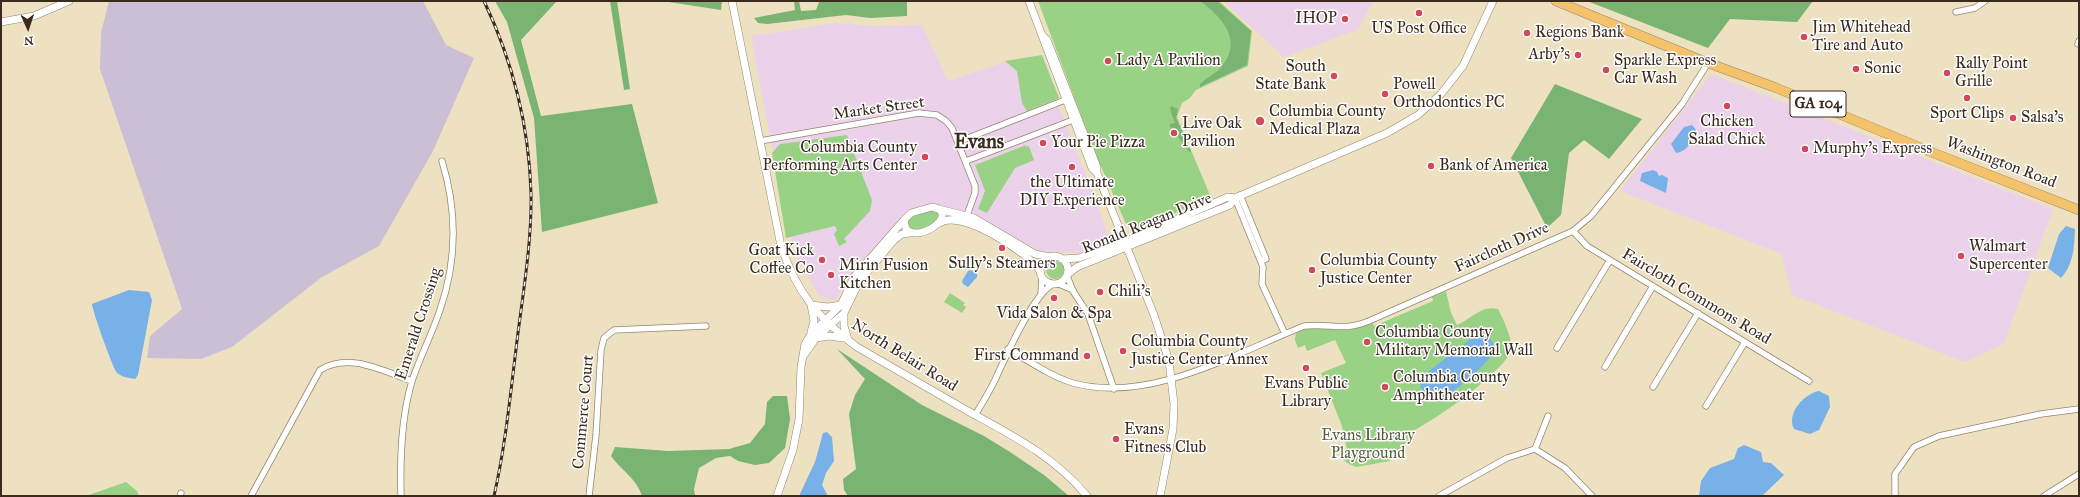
<!DOCTYPE html>
<html>
<head>
<meta charset="utf-8">
<style>
  body { margin:0 }
  #map { position:relative; width:2080px; height:497px; overflow:hidden; background:#ede1c1; font-family:"IM FELL Great Primer",serif }
  canvas { display:block }
  .frame { position:absolute; inset:0; border:2px solid #3b2a1e; pointer-events:none }
  .north { position:absolute; left:8px; top:8px; width:40px; height:40px; -webkit-text-stroke:3px #fff; paint-order:stroke; rotate:177deg; font-size:11px; font-weight:700; line-height:16px; text-align:center; color:#3b2a1e }
  .north::after { content:''; display:block; margin:auto; width:14px; height:18px; background:#3b2a1e; clip-path:polygon(50% 0,100% 100%,50% 72%,0 100%) }
</style>
</head>
<body>
<div id="map">
<canvas width="2080" height="497"></canvas>
<div class="frame"></div>
<div class="north">N</div>
</div>
<script>
const c = document.querySelector('canvas').getContext('2d');
c.lineJoin = 'round';
function paint(path, color) {
  c.fillStyle = color;
  c.fill(path, 'evenodd');
}
function trace(path, color, width, dash) {
  c.strokeStyle = color;
  c.lineWidth = width;
  c.lineCap = dash ? 'butt' : 'round';
  c.setLineDash(dash || []);
  c.stroke(path);
}
function drawText(font, color, halo, rows, align = 'center') {
  c.font = font + ' "IM FELL Great Primer",serif';
  c.lineWidth = 3;
  c.setLineDash([]);
  c.textBaseline = 'middle';
  c.strokeStyle = halo;
  c.fillStyle = color;
  for (const [text, x, y, turn = 0] of rows) {
    c.save();
    c.translate(x, y);
    c.rotate((+turn || 0) * Math.PI / 180);
    c.textAlign = isNaN(turn) ? turn : align;
    if (halo) c.strokeText(text, 0, 0);
    c.fillText(text, 0, 0);
    c.restore();
  }
}
paint(new Path2D(`
  M1223 1H1374L1357 30 1284 57Z
  M836 23 875 26 922 25 948 81 1004 62 1039 57 1094 195 1109 239 1083 253 1040 251 971 214 933 204 906 212 851 273 835 301 819 296 798 258 788 231 751 36Z
  M1711 74 2053 209 2004 344 1965 362 1792 295 1782 254 1620 191Z`), '#ecd1ea');
paint(new Path2D(`
  M109 1H423L446 45 474 58 433 151 379 246 322 277 232 347 201 359 147 358 150 336 182 309 100 69 101 33Z`), '#cbbfd5');
paint(new Path2D(`
  M1038 1H1219L1252 31 1248 66 1196 90 1190 98 1182 103 1177 117 1210 195 1209 198 1140 229 1126 224 1095 153Z
  M1042 55 1059 98 1027 111 1022 103 1017 71 1005 61Z
  M847 135 872 200 870 211 844 239 847 242 839 246 834 234 837 230 835 226 786 238 772 153 780 144Z
  M1026 145V147L1029 146 1034 160 1015 168 987 213 978 209 985 191 975 165Z
  M929 210 937 212 939 215 935 224 916 230 910 229 907 225 908 218Z
  M1046 270a9 9 0 1 1 18 0a9 9 0 1 1-18 0Z
  M1446 291 1451 313 1457 325C1471 319 1481 305 1498 309 1503 318 1513 340 1511 350 1505 372 1431 423 1409 433V439L1390 461 1356 467 1347 463 1341 457V452L1347 449 1342 426 1321 373 1346 363 1335 340 1307 351 1305 345 1298 348 1295 340 1296 333 1311 327 1349 330 1372 322 1374 326 1433 301 1432 297Z
  M950 293 965 303 963 305 966 307 962 313 944 302Z
  M126 482 137 491 139 496H86Z`), '#99d285');
paint(new Path2D(`
  M495 1H557L521 40 541 116 632 104 658 203 542 232 534 118 507 22Z
  M610 1H617L630 89 624 90Z
  M662 1H722L721 10Z
  M794 1H799L801 11 816 10 819 2 823 1H907V16L870 18 846 15 767 24 758 23 754 18 795 10Z
  M1200 1H1217L1251 31 1247 65 1200 87V84C1207 77 1216 74 1221 67 1244 41 1222 17 1200 1Z
  M1587 1H1813L1797 22 1730 19 1708 48Z
  M1555 84 1642 119 1609 159 1584 140 1569 153 1561 215 1547 228 1511 158Z
  M1171 106 1178 109 1176 118 1191 151 1189 152 1178 137 1180 132 1170 127V124L1175 123 1170 109Z
  M837 349 922 405 984 436 1010 452 1044 475 1069 496H848L844 490 843 479 856 469 849 414 855 395 865 379Z
  M773 396H787L790 419 785 448 769 463 755 465 738 461 730 456 716 458 699 468 694 489 695 496H642C637 479 621 470 611 456L615 447 668 451 729 449 750 443 765 424 767 402Z`), '#7ab472');
paint(new Path2D(`
  M1692 125 1696 130C1691 141 1689 151 1676 153L1671 144 1684 127Z
  M1653 170 1657 172 1659 176 1662 175 1668 178 1666 193 1640 181 1642 173Z
  M2066 226 2075 229C2074 247 2074 264 2061 278L2048 268 2059 234Z
  M971 270 977 274V277L968 287 963 284 962 281 968 271Z
  M129 290 149 292 152 300 138 375 135 379C129 378 122 377 117 373 113 368 93 313 92 304Z
  M1488 335 1496 348C1494 359 1446 401 1436 400 1428 400 1423 392 1420 386L1425 374 1472 338Z
  M1819 391 1829 396 1830 407 1819 430 1810 434 1794 429C1786 413 1804 394 1819 391Z
  M827 432 832 437 834 461 826 473 822 485 828 496H799L815 462 823 433Z
  M1744 445 1761 452 1763 462 1771 463 1784 475 1762 496H1699L1701 481 1710 468 1734 459 1738 448Z`), '#77b1e8');
const minor = new Path2D(`
  M1956 12 1975 8 1985 1
  M2078 44 2079 41
  M760 141 919 113 937 115 946 121 952 128 975 186V193L967 215
  M958 142 1065 100
  M966 161 1073 120
  M1240 195 1266 259 1261 261
  M1235 198 1263 267 1262 284 1285 334
  M1573 231 1587 246 1809 381
  M1067 276 1073 291 1088 314 1114 389
  M1059 284 1073 290
  M1041 294 1042 277
  M1557 348 1610 260
  M1008 349C1029 361 1050 376 1073 383 1149 404 1234 354 1304 326 1330 323 1342 332 1369 321L1573 231 1591 216 1682 104 1708 63
  M1605 367 1653 286
  M1653 387 1698 313
  M1706 406 1745 342
  M975 415C982 404 989 392 995 380 1005 358 1033 294 1053 284
  M1535 449 1565 468 1592 496
  M1535 449 1548 416
  M180 496 181 493
  M251 496 320 370C350 352 382 371 412 381
  M401 496C400 458 401 418 412 381 420 357 432 334 440 310 457 261 457 210 442 161
  M589 496 596 435 601 350 604 338 614 330 706 326
  M1439 496 1507 458 1535 449
  M1895 496V474L1914 447 1939 436 2041 414 2079 409
  M2044 496 2079 474`);
const tertiary = new Path2D(`
  M732 1 781 246C797 293 817 317 857 347 893 368 929 389 966 410 1011 435 1053 455 1087 496
  M1029 1 1092 168 1097 173
  M1 22 34 16 69 1
  M1042 35 1047 40 1097 167V173L1154 315 1169 361 1174 404 1173 429 1160 496
  M932 207C961 212 921 244 906 229L904 220 911 213Z
  M935 208 974 218 1035 254 1050 257
  M940 223C960 208 1029 253 1040 271
  M1040 270a14 14 0 1 1 28 0a14 14 0 1 1-28 0Z
  M1062 259 1079 258 1131 239 1228 197 1235 198 1387 133 1418 115 1440 95 1463 66 1493 1
  M1068 274 1077 267 1230 205 1235 198
  M844 313V326L848 340
  M811 332 814 321 811 305 828 307 841 305
  M816 338 829 336 843 338
  M805 354 816 338 844 313 859 282 894 240 902 234 911 233
  M777 496 793 450 799 419 801 367 805 344 811 334 841 305 854 277 904 220`);
const primary = new Path2D(`
  M1556 1 1708 63 1774 87 1931 152 2079 210`);
trace(minor, '#948670', 7);
trace(tertiary, '#948670', 8);
trace(primary, '#948670', 10);
trace(minor, '#fff', 5.5);
trace(tertiary, '#fff', 7);
trace(primary, '#f4c26a', 9);
const rail = new Path2D(`
  M484 1C513 62 529 126 531 193 532 245 522 298 516 349 510 398 505 448 494 496`);
trace(rail, '#3b2a1e', 3);
trace(rail, '#fff', 1.5, [4.5]);
for (const [x, y, r, color] of [
  [1419,13,4,"#d1495b"],
  [1345,19,4,"#d1495b"],
  [1527,33,4,"#d1495b"],
  [1804,37,4,"#d1495b"],
  [1578,55,4,"#d1495b"],
  [1108,61,4,"#d1495b"],
  [1856,69,4,"#d1495b"],
  [1606,70,4,"#d1495b"],
  [1947,73,4,"#d1495b"],
  [1334,76,4,"#d1495b"],
  [1385,94,4,"#d1495b"],
  [1967,98,4,"#d1495b"],
  [1727,106,4,"#d1495b"],
  [2013,118,4,"#d1495b"],
  [1260,121,5,"#d1495b"],
  [1174,133,4,"#d1495b"],
  [1043,143,4,"#d1495b"],
  [1805,149,4,"#d1495b"],
  [925,157,4,"#d1495b"],
  [1431,166,4,"#d1495b"],
  [1072,167,4,"#d1495b"],
  [1002,248,4,"#d1495b"],
  [1961,256,4,"#d1495b"],
  [822,260,4,"#d1495b"],
  [1312,270,4,"#d1495b"],
  [831,275,4,"#d1495b"],
  [1100,292,4,"#d1495b"],
  [1054,298,4,"#d1495b"],
  [1367,342,4,"#d1495b"],
  [1123,351,4,"#d1495b"],
  [1087,356,4,"#d1495b"],
  [1306,368,4,"#d1495b"],
  [1385,387,4,"#d1495b"],
  [1116,439,4,"#d1495b"]
]) {
  const dot = new Path2D();
  dot.arc(x, y, r, 0, 2 * Math.PI);
  c.fillStyle = color;
  c.fill(dot);
  trace(dot, '#fff', 1.5);
}
for (const [x, y, w] of [
  [1818,104,56]
]) {
  const box = new Path2D();
  box.roundRect(x - w / 2, y - 13, w, 26, 3);
  c.fillStyle = '#fff';
  c.fill(box);
  trace(box, '#3b2a1e', 1);
}
drawText('bold 15px', '#3b2a1e', null, [
  ["GA 104",1818,104]
]);
drawText('16px', '#3b2a1e', '#fff', [
  ["IHOP",1337,19,"right"],
  ["Jim Whitehead",1812,28],
  ["Tire and Auto",1812,46],
  ["US Post Office",1419,29,"center"],
  ["Regions Bank",1535,33],
  ["Arby's",1570,55,"right"],
  ["Lady A Pavilion",1116,61],
  ["Sparkle Express",1614,61],
  ["Car Wash",1614,79],
  ["Rally Point",1955,64],
  ["Grille",1955,82],
  ["South",1326,67,"right"],
  ["State Bank",1326,85,"right"],
  ["Sonic",1864,69],
  ["Powell",1393,85],
  ["Orthodontics PC",1393,103],
  ["Columbia County",1269,112],
  ["Medical Plaza",1269,130],
  ["Sport Clips",1967,114,"center"],
  ["Salsa's",2021,118],
  ["Chicken",1727,122,"center"],
  ["Salad Chick",1727,140,"center"],
  ["Live Oak",1182,124],
  ["Pavilion",1182,142],
  ["Your Pie Pizza",1051,143],
  ["Columbia County",917,148,"right"],
  ["Performing Arts Center",917,166,"right"],
  ["Murphy's Express",1813,149],
  ["Bank of America",1439,166],
  ["the Ultimate",1072,183,"center"],
  ["DIY Experience",1072,201,"center"],
  ["Walmart",1969,247],
  ["Supercenter",1969,265],
  ["Goat Kick",814,251,"right"],
  ["Coffee Co",814,269,"right"],
  ["Columbia County",1320,261],
  ["Justice Center",1320,279],
  ["Sully's Steamers",1002,264,"center"],
  ["Mirin Fusion",839,266],
  ["Kitchen",839,284],
  ["Chili's",1108,292],
  ["Vida Salon & Spa",1054,314,"center"],
  ["Columbia County",1375,333],
  ["Military Memorial Wall",1375,351],
  ["Columbia County",1131,342],
  ["Justice Center Annex",1131,360],
  ["First Command",1079,356,"right"],
  ["Columbia County",1393,378],
  ["Amphitheater",1393,396],
  ["Evans Public",1306,384,"center"],
  ["Library",1306,402,"center"],
  ["Evans",1124,430],
  ["Fitness Club",1124,448]
], 'left');
drawText('16px', '#3b2a1e', '#fff', [
  ["Market Street",879,109,-8],
  ["Washington Road",2001,163,21],
  ["Ronald Reagan Drive",1147,224,-22],
  ["Faircloth Drive",1502,248,-24],
  ["Faircloth Commons Road",1696,297,31],
  ["Emerald Crossing",419,324,-72],
  ["North Belair Road",904,356,32],
  ["Commerce Court",584,412,-85]
]);
drawText('16px', '#575c3d', '#fff', [
  ["Evans Library",1368,436],
  ["Playground",1368,454]
]);
drawText('bold 20px', '#3b2a1e', '#fff', [
  ["Evans",979,143]
]);
</script>
</body>
</html>
